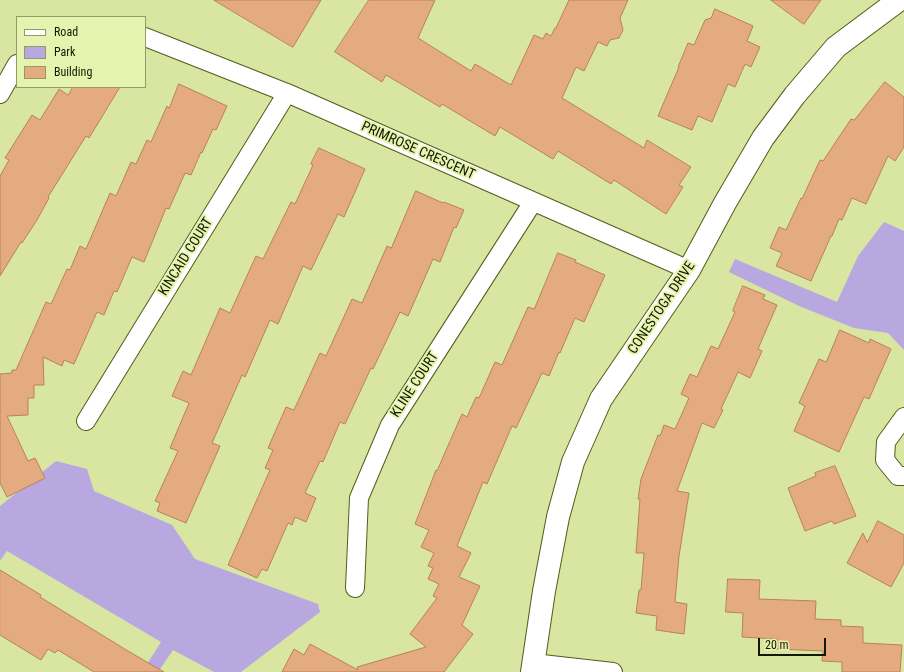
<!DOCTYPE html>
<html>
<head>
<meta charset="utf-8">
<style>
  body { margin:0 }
  #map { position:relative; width:904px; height:672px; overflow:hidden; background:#d8e6a2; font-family:"Roboto Condensed",sans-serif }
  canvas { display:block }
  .legend { position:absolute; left:16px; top:16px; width:130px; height:72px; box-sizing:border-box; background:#e5f3af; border:1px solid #919b69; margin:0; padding:5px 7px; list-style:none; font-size:12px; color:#141800 }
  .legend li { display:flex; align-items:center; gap:8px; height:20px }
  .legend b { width:20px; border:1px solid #919b69 }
  .scale { position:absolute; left:758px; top:638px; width:68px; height:18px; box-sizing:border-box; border:2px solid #141800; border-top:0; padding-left:5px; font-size:12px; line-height:14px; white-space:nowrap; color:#141800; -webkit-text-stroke:3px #e5f3af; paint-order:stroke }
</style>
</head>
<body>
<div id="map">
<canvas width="904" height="672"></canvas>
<ul class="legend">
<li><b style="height:5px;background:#fff"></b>Road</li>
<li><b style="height:11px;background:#b9a8e0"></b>Park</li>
<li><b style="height:11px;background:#e5ab80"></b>Building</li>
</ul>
<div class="scale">20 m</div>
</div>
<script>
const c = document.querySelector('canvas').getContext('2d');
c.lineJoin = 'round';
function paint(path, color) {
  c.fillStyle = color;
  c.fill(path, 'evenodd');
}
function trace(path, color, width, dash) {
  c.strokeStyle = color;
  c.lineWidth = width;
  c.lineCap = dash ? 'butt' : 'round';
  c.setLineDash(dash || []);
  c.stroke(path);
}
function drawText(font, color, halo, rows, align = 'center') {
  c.font = font + ' "Roboto Condensed",sans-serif';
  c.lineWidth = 4;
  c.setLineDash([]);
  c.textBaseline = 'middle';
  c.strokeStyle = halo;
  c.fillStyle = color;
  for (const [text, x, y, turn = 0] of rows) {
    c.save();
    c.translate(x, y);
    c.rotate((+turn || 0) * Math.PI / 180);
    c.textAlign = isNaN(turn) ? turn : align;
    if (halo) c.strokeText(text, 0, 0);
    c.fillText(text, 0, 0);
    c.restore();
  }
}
paint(new Path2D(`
  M884 222 904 231V350L888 333 854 328 799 306 729 272 735 259 837 302 858 256Z
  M56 461 87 469 94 491 172 525 195 559 318 604 320 612 241 672H214L173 650 158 672H142L161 642 7 551 0 561V506Z`), '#b9a8e0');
const building = new Path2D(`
  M214 0H321L293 47Z
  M369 0H435L418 38 471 71 475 64 511 85 534 35 543 39 546 33 551 36 555 28H556L569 0H628L620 18 623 30 619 38 610 40 607 46 598 42 584 71 576 67 562 98 644 148 647 140 691 167 679 185 683 187 666 214 614 180 611 184 558 151 553 159 500 127 495 136 442 104 440 107 386 75 382 82 335 52Z
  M771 0H821L804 24Z
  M715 9 753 26 747 41 760 47 751 67 745 64 735 87 728 84 712 122 698 116 692 130 658 116 679 67H678L688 43 694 45 705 20 711 18Z
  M885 82 904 97V147L895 161 888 156 866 204 852 198 842 220 839 219 832 236H831L811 281 776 266 782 253 770 248 779 227 786 230 801 198 802 199 820 160 823 161 851 119 854 120Z
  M179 84 227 106 216 130 213 129 202 153 201 152 191 175 185 173 169 209 166 208 144 262 132 257 117 292 114 291 104 315 97 312 74 364 64 360 62 366 43 357 44 385H34V398H28V415L7 416 28 461 35 458 45 478 7 497 0 483V374L12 373V370H16L46 302 51 304 67 269 70 270 80 246 86 249 110 193 116 196 131 162 136 164 147 140 151 142 167 106 169 108Z
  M73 87H120L89 138 86 136 48 197 49 198 37 220 22 243 21 242 0 276V176L9 160 5 158 32 115 40 120 59 89 68 95Z
  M319 148 365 169 344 217 338 214 311 270 303 266 278 324 270 320 245 377 242 375 212 443 220 446 186 523 157 511 160 503 155 501 178 451 170 448 189 403 172 396 183 371 191 375 220 308 230 313 256 256 263 259 291 202 295 204 313 165 311 164Z
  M416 191 443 203 444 202 464 210 456 228 454 227 440 262 433 259 408 316 400 312 373 369 371 368 345 424 340 422 323 462 320 461 305 493 316 498 306 522 295 517 292 525 288 523 267 571 262 569 257 578 228 565 270 470 265 468 273 450 268 448 286 407 294 410 320 353 326 356 352 299 362 303 387 246 391 248Z
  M558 253 576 260 575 262 605 275 584 322 575 318 560 353 559 352 549 376 542 373 516 428 512 426 487 484 483 482 457 546 471 553 459 577 480 586 462 625 473 634 444 672H282L294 649 304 655 310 644 358 670 357 667 426 647 410 634 437 598 433 596 439 584 428 579 433 568 428 566 434 553 421 547 429 530 415 524 436 470 437 471 447 448 462 414 467 417 476 397 479 398 495 362 502 365 528 307 534 309Z
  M743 286 765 295 763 299 777 305 758 349 762 351 750 378 738 372 721 409 723 410 714 428 702 423 677 491 689 493 679 556 675 602 687 604 684 634 656 630 657 616 636 613 639 590H641L644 553H636L640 499H638L641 479 658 435 660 436 664 425 675 429 689 398 681 394 690 374 697 377 711 346 718 349 735 312 733 311Z
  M840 330 869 343 870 339 891 349 869 399 864 397 839 452 794 431 805 406 799 403 819 359 826 362Z
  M835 466 856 516 834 524 832 521 805 531 788 488 816 476 815 473Z
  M878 521 904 535V563L891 587 847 563 863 533 867 542Z
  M0 570 41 595 40 597 128 651 164 672H94L58 650 55 653 48 649 41 660 0 635Z
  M728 579 760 580 759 599 816 601 815 619 841 620V626L863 627V643L902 645 900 672H842V662L822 661 823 651 776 649 777 639 742 637 743 613 726 612Z`);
paint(building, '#e5ab80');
trace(building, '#b88157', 1);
const minor = new Path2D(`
  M145 37 287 93 689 270
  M0 94 17 64
  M904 417 886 442 885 460 898 476H904
  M86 421 287 93
  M355 588 359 498 390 425 533 202
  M533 663 613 672`);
const tertiary = new Path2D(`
  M532 672 544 591 558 517 573 462 601 399 689 270 725 203 763 138 795 95 836 47 899 0`);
trace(minor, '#525d1b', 20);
trace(tertiary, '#525d1b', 24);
trace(minor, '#fff', 18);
trace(tertiary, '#fff', 22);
drawText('14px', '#141800', '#e5f3af', [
  ["PRIMROSE CRESCENT",418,151,24],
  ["KINCAID COURT",186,257,-58],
  ["CONESTOGA DRIVE",662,308,-56],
  ["KLINE COURT",415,385,-57]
]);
</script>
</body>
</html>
